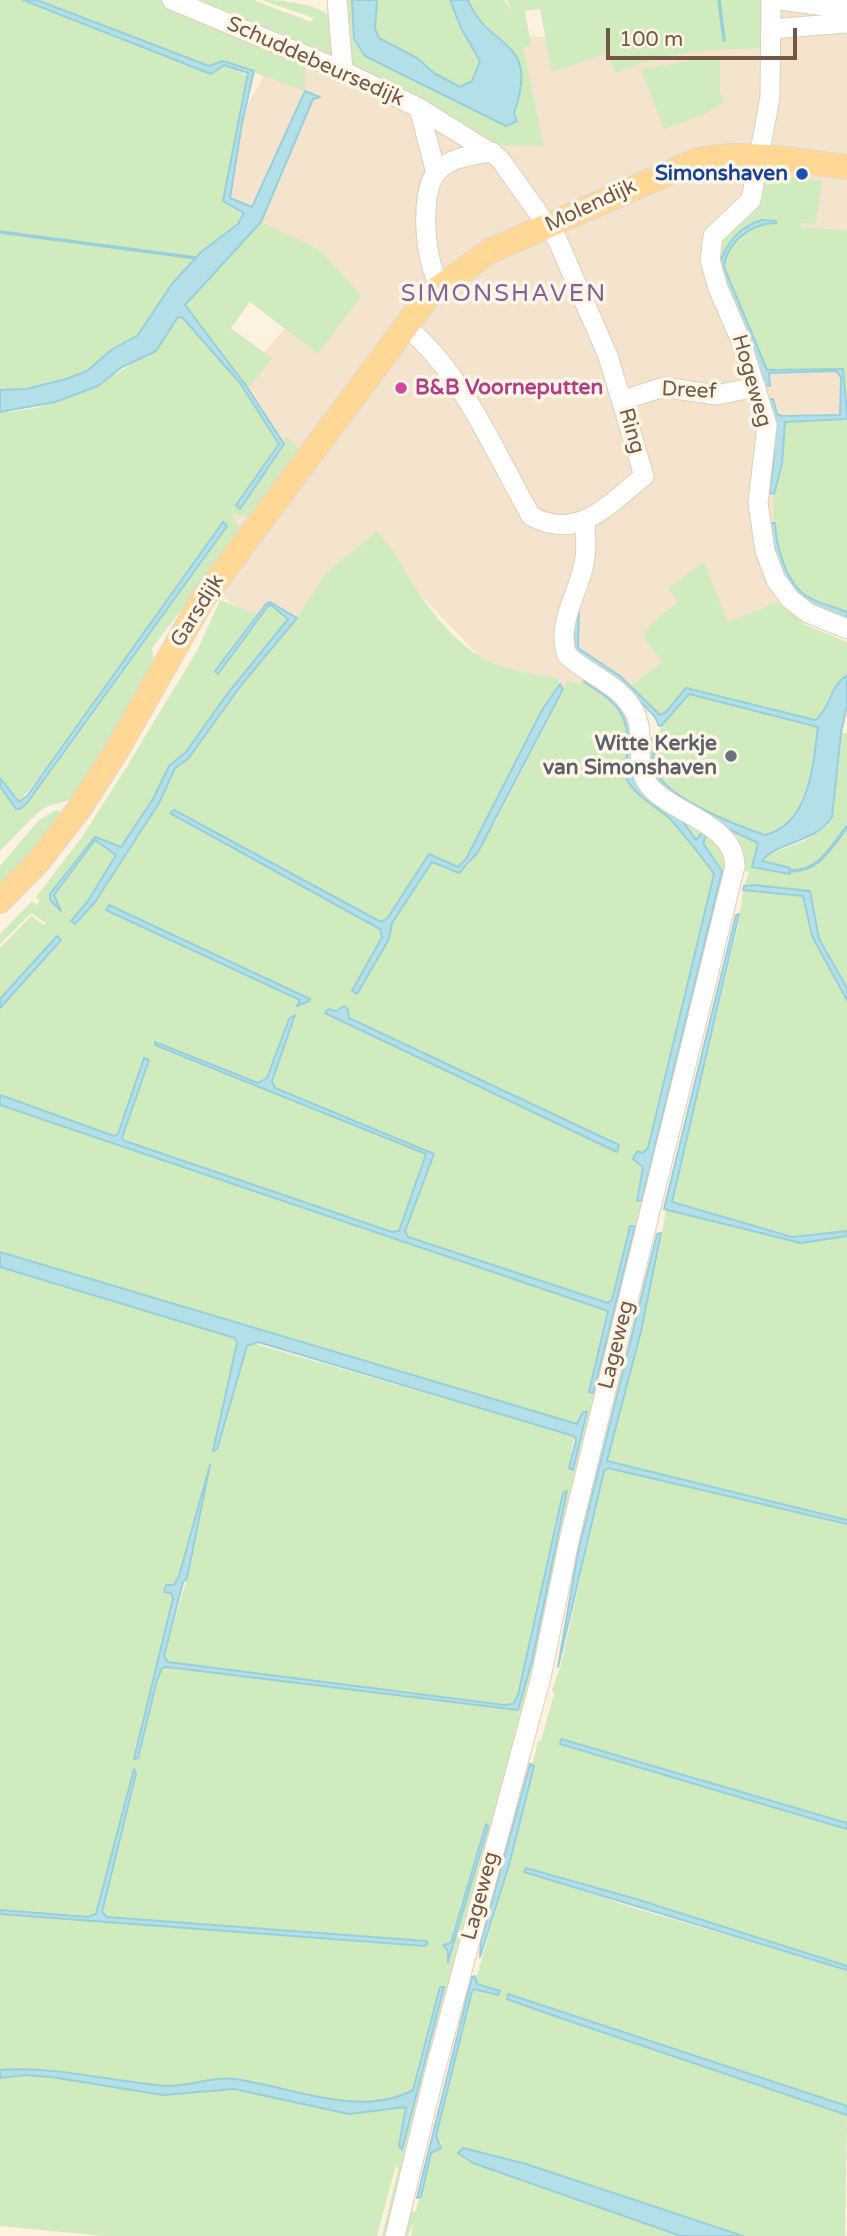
<!DOCTYPE html>
<html>
<head>
<meta charset="utf-8">
<style>
  body { margin:0 }
  #map { position:relative; width:847px; height:2236px; overflow:hidden; background:#fdf2df; font-family:"Varela Round",sans-serif }
  canvas { display:block }
  .scale { position:absolute; left:606px; top:28px; width:191px; height:32px; box-sizing:border-box; border:4px solid #755746; border-top:0; padding-left:9px; font-size:21px; line-height:24px; white-space:nowrap; color:#755746; -webkit-text-stroke:5px #fff6e7; paint-order:stroke }
</style>
</head>
<body>
<div id="map">
<canvas width="847" height="2236"></canvas>
<div class="scale">100 m</div>
</div>
<script>
const c = document.querySelector('canvas').getContext('2d');
c.lineJoin = 'round';
function paint(path, color) {
  c.fillStyle = color;
  c.fill(path, 'evenodd');
}
function trace(path, color, width, dash) {
  c.strokeStyle = color;
  c.lineWidth = width;
  c.lineCap = dash ? 'butt' : 'round';
  c.setLineDash(dash || []);
  c.stroke(path);
}
function drawText(font, color, halo, rows, align = 'center') {
  c.font = font + ' "Varela Round",sans-serif';
  c.lineWidth = 7;
  c.setLineDash([]);
  c.textBaseline = 'middle';
  c.strokeStyle = halo;
  c.fillStyle = color;
  for (const [text, x, y, turn = 0] of rows) {
    c.save();
    c.translate(x, y);
    c.rotate((+turn || 0) * Math.PI / 180);
    c.textAlign = isNaN(turn) ? turn : align;
    if (halo) c.strokeText(text, 0, 0);
    c.fillText(text, 0, 0);
    c.restore();
  }
}
paint(new Path2D(`
  M847 0V599L574 755 381 554 295 652 188 570 234 386 333 274 189 208 288 33 558 37Z`), '#f5e4cd');
paint(new Path2D(`
  M0 0H23L211 74 224 65 249 76 223 201 245 212 238 224 201 253 171 285 138 335 87 371 66 379 26 389 0 390Z
  M37 0H166L305 59V91L223 61 209 66Z
  M179 0H253L311 22 314 18 261 0C281 0 316 3 331 17L333 57Z
  M342 0H352L358 48 365 56 506 126 521 93 518 58 473 12 468 0H504L511 10 507 0H764V48C715 49 661 52 616 73L608 53 552 72 540 9 525 11 531 46 523 48 544 146 489 145 361 76 349 60Z
  M377 0H450L461 28 480 61 472 81 460 87 434 73 417 58 379 38 375 29Z
  M720 56V94L725 101 707 113 664 129 641 69Z
  M763 174 822 181 816 224 801 223V227L847 231V413L843 369 767 370 724 267 732 244 760 224 775 223 769 220 734 236 719 267 717 249Z
  M261 222 320 250 361 296 318 354 250 302 231 328 272 358 248 388 185 305Z
  M179 317 187 321 240 383 279 444 237 508 240 509 280 452 286 436 300 451 251 519 235 513 232 517 242 531 152 648 154 662 78 798 48 806 36 814 0 851V786L16 809 23 808 227 525 223 523 55 758 19 802 0 778V412C58 413 148 366 179 317Z
  M847 419V612L802 593 790 577 781 552 773 522 774 494 782 464V424L787 421Z
  M376 532C391 541 401 567 411 581 429 610 455 643 486 660 507 671 537 674 560 679L474 848 458 867 429 855 387 919 381 922 174 810 171 812 380 929 382 937 353 991 357 993 389 939 392 923 432 862 459 873 469 865 497 819 568 681 580 684 586 673C619 695 636 706 636 748 636 761 637 773 645 784 658 804 686 816 706 828L696 840 679 816 633 777 630 717 618 700 586 679 584 682C614 701 631 716 627 754 626 763 623 772 627 780 636 796 654 805 667 816 674 822 710 867 714 874L648 1148 643 1153 637 1151 633 1158 643 1167 636 1198 643 1200 722 871 703 842 709 830C727 844 733 855 729 877L581 1475 537 1678 459 1965 391 2236H382L398 2170 396 2165 377 2236H104L0 2226V2078L25 2075 51 2077 163 2095 234 2089 349 2114 407 2107 399 2145 401 2150 443 1988 440 1987 413 2091C359 2119 289 2086 234 2079 212 2076 188 2087 165 2086 109 2081 56 2066 0 2070V1914L425 1946 428 1943 426 1941 107 1917 102 1912 136 1773 134 1769 96 1914 88 1917 0 1910V1267L235 1338 237 1343 213 1451 217 1449 247 1346 252 1343 574 1436 569 1468 573 1470 588 1413 583 1412 577 1424 0 1252V1105L608 1311 590 1394 635 1226H630L612 1300 609 1303 408 1237 405 1231 434 1154 275 1089 272 1081 296 1015 289 1019 267 1078 258 1083 156 1042 155 1045 427 1154 400 1231 392 1232 125 1141 121 1138 149 1060 145 1058 118 1134 114 1136 0 1095V1008L61 940 57 937 0 999V948L31 916 44 925 46 923 31 913 0 944V934L32 901 36 905 40 901 36 897 82 837 126 768 198 649 220 600 257 614 216 671 218 673 267 606 271 605 289 619 225 697 186 752 169 766 153 799 121 847 95 837 50 894V900L61 911 54 895 95 840 117 855 88 901 71 920 75 924 95 902 159 803 175 768 188 759 242 684 297 618 326 573ZM109 905 310 999 307 1003 302 1001 298 1006 300 1000 106 910ZM344 1006 348 1009 349 1018 619 1145 617 1151 325 1013 328 1009 336 1011ZM210 1465 187 1578 164 1656 168 1662 504 1705 513 1704 518 1695 563 1493 566 1491 532 1661 518 1710 167 1667 162 1668 157 1680 138 1758 134 1759 173 1598 171 1593 164 1591 166 1585H174L179 1576ZM486 1824 488 1827 449 1962 448 1952 443 1945 451 1943Z
  M704 562 728 622 785 599 808 615 803 624 847 642V675L829 695 822 716 809 720 687 688 666 713 660 715 631 686 662 662 644 638 649 625 678 602 668 588Z
  M689 694 819 727C812 765 810 824 765 835 736 825 667 800 655 770 651 759 656 738 661 728 667 716 680 705 689 694Z
  M841 733H847V988L819 939 810 891 744 886 749 873 739 866 720 825 758 843 752 865 790 868 762 862 767 855 804 841 827 826 834 808Z
  M56 810 62 812 0 894V866L39 820Z
  M743 890 803 896 812 936 847 1000V1231L792 1237 672 1202 739 921Z
  M671 1209 786 1240 801 1243 847 1236V1520L607 1461 641 1331 666 1211Z
  M608 1468 847 1524V1823L561 1740 558 1742 847 1829V1966L636 1899 524 1871 634 1908 847 1970V2106L508 1995 507 1998 847 2115 845 2236H743L526 2164 463 2148 462 2157 473 2163 681 2236H411L414 2222 407 2236H398L409 2212 416 2211 431 2152 442 2144 436 2136 472 1991 474 1989 498 1995 500 1991 477 1984 476 1979 509 1865 538 1741H541L554 1694 552 1690 561 1665 604 1471Z`), '#d0ebbe');
const water = new Path2D(`
  M23 0H37L209 66 223 61 254 71 242 123 230 198 252 207 305 91 320 97 313 99 261 222 185 305 247 387 284 444 240 509 236 505 279 444 240 383 183 318 178 317 156 351 122 367 98 386 55 402 0 412V390L26 389 66 379 87 371 111 350 138 335 171 285 201 252 238 224 244 213 223 201 248 73 224 65 211 74Z
  M352 0H377L375 29 379 38 417 58 434 73 460 87 472 81 480 61 461 28 450 0H468C488 51 541 37 514 113L517 121 506 126 365 56 354 39Z
  M762 220 776 221V223C751 223 727 242 724 267L767 370 843 369 847 413V419L785 422 782 464 774 494 769 493C775 460 777 431 768 399H773L777 414 782 416 840 415 841 377 836 371 769 373 770 386 764 385 719 267C725 244 739 227 762 220Z
  M223 522 227 526 27 803 20 809H16L0 786V778L19 802 27 796Z
  M769 523H775C776 545 786 582 805 595 817 603 834 607 847 612V620C833 614 812 609 801 599 781 580 773 549 769 523Z
  M270 602 297 618 242 684 188 759 175 768 159 803 95 902 75 924 71 921 88 901 116 855 95 840 54 895 61 911 50 900V894L95 837 121 847 153 799 169 766 186 752 225 697 288 619 271 605 268 606 218 674 215 671 266 604Z
  M579 609 578 648 620 676 660 715 666 712 686 688 815 720C829 711 829 687 847 675V705L841 733 832 817C816 843 775 842 762 861L790 868V874L752 867 758 843 692 812 648 775 649 743 656 733 658 735C657 743 653 754 653 762 655 795 738 826 765 835 810 824 813 765 818 727L689 694 661 726 658 725C659 711 590 661 575 650L573 630Z
  M586 679 626 710 633 747V777L679 816 696 840 706 828 709 830 703 843 722 871 642 1200 637 1201 643 1167 633 1159 637 1151 643 1153 648 1148 714 874C710 867 674 822 667 816 653 805 636 796 627 780 623 772 626 763 627 754 631 713 616 702 584 682Z
  M560 684 563 689 478 852 459 873 432 862 392 923 389 939 357 994 352 991 382 937 380 929 170 813 174 810 381 922 387 919 429 854 458 867 466 859 542 710Z
  M754 885 810 891 819 939 847 988V1000L812 936 803 896 743 890 744 886Z
  M109 905 310 999 309 1001 297 1006 300 1000 106 910Z
  M739 914 672 1202 792 1237 847 1231V1236L801 1243 664 1209 736 915Z
  M57 936 61 940 0 1008V999Z
  M344 1006 348 1009 349 1018 619 1145 617 1152 325 1013 328 1009 336 1011Z
  M295 1015 272 1081 275 1088 434 1154 405 1231 408 1237 608 1303 612 1300 630 1226H635L593 1393 589 1392 608 1311 0 1105V1095L114 1136 118 1134 144 1058 149 1060 122 1138 125 1141 392 1232 399 1231 426 1154 155 1045V1042L258 1083 267 1078 289 1019Z
  M661 1233 641 1331 607 1461 847 1520V1524L608 1468 604 1471 558 1667 578 1552 657 1234Z
  M0 1252 577 1424 583 1412H587L573 1470 569 1468 576 1440 574 1436 258 1342 247 1346 217 1449 213 1451 237 1343 235 1338 0 1267Z
  M210 1465 187 1578 183 1582 164 1656 168 1662 504 1705 513 1704 518 1695 563 1493 567 1491 532 1661 518 1710 167 1667 162 1668 157 1680 138 1758 134 1759 173 1598 171 1593 164 1592 166 1585H174L179 1576Z
  M561 1739 847 1823V1829L560 1744Z
  M530 1764 534 1766 509 1865 480 1957 481 1941Z
  M134 1769 136 1773 102 1912 107 1917 426 1941 428 1943 425 1946 0 1914V1910L88 1917 96 1914Z
  M486 1824 488 1827 448 1962V1951L443 1945 451 1943Z
  M526 1868 636 1899 847 1966V1970L524 1872Z
  M475 1976 477 1984 500 1991 498 1995 474 1989 472 1991 436 2136 441 2148 431 2153 421 2197 417 2198 472 1977Z
  M440 1987H444L402 2150 399 2145 406 2107 349 2114 234 2089 163 2095 51 2077 25 2075 0 2078V2070C56 2066 109 2081 165 2086 188 2087 212 2076 234 2079 289 2086 360 2119 413 2090Z
  M508 1994 847 2106V2115L549 2014 507 1999Z
  M463 2148 526 2164 743 2236H681L473 2163 458 2153Z`);
paint(water, '#b3e0e8');
trace(water, '#99cfda', 2);
trace(new Path2D(`
  M719 0 724 40
  M0 232 196 258
  M790 871C820 871 830 848 847 827`), '#99cfda', 3.5);
const minor = new Path2D(`
  M172 0 343 71 419 108 499 158 557 239 608 356 644 476C609 504 578 542 531 516 495 453 462 371 405 326
  M337 0 343 71
  M771 0 770 97 751 200 713 236 710 260 718 288 740 339 767 425 758 503 765 551 776 580 790 599 808 613 847 629
  M780 0 847 9
  M771 29 847 23
  M419 108 436 173
  M440 285C425 265 419 194 436 173 449 157 473 155 492 152
  M623 400 664 387 716 395 756 387
  M395 2236 435 2071 541 1677 570 1536 735 866C735 825 676 814 652 789 631 767 647 738 635 713 622 685 588 675 567 655 555 621 582 589 585 557 587 546 585 534 585 523`);
const major = new Path2D(`
  M0 901 38 862 79 809 117 750 202 600 430 294 490 251 698 160C748 150 797 161 847 167`);
trace(minor, '#e2cebb', 21);
trace(major, '#ded7d3', 26);
trace(minor, '#fff', 19);
trace(major, '#ffd895', 24);
for (const [x, y, r, color] of [
  [802,174,7,"#1a4fb4"],
  [401,388,7,"#d1479c"],
  [731,756,7,"#6b7280"]
]) {
  const dot = new Path2D();
  dot.arc(x, y, r, 0, 2 * Math.PI);
  c.fillStyle = color;
  c.fill(dot);
  trace(dot, '#fff6e7', 2.5);
}
drawText('21px', '#755746', '#fff6e7', [
  ["Schuddebeursedijk",315,62,24],
  ["Molendijk",591,206,-25],
  ["Hogeweg",751,381,74],
  ["Dreef",689,391,3],
  ["Ring",631,431,74],
  ["Garsdijk",198,611,-58],
  ["Lageweg",617,1345,-76],
  ["Lageweg",481,1896,-75]
]);
drawText('bold 21px', '#164399', '#fff6e7', [
  ["Simonshaven",788,174]
], 'right');
drawText('bold 21px', '#b23c85', '#fff6e7', [
  ["B&B Voorneputten",415,388]
], 'left');
drawText('bold 21px', '#5b616d', '#fff6e7', [
  ["Witte Kerkje",717,744],
  ["van Simonshaven",717,768]
], 'right');
c.letterSpacing = '2px';
drawText('24px', '#866199', '#fff6e7', [
  ["SIMONSHAVEN",504,295]
]);
c.letterSpacing = '0px';
</script>
</body>
</html>
